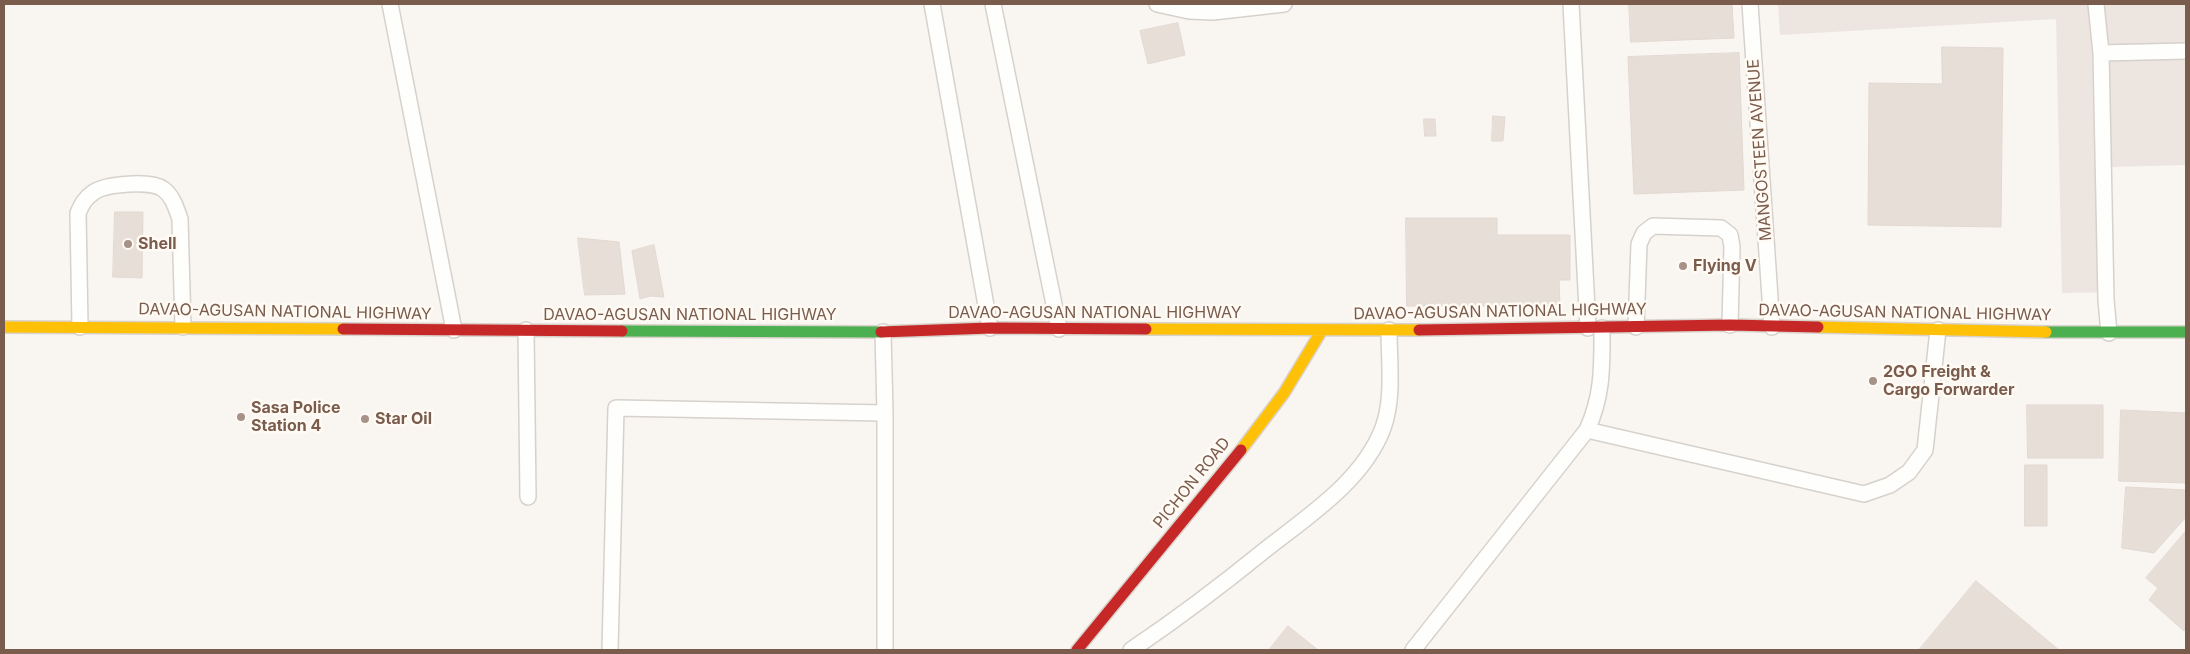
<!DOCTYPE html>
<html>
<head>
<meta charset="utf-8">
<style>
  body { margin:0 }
  #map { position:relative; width:2190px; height:654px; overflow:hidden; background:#f9f5f0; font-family:Inter,sans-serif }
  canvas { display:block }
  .frame { position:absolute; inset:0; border:5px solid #7a5c4d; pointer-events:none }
</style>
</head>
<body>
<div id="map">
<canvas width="2190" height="654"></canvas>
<div class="frame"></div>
</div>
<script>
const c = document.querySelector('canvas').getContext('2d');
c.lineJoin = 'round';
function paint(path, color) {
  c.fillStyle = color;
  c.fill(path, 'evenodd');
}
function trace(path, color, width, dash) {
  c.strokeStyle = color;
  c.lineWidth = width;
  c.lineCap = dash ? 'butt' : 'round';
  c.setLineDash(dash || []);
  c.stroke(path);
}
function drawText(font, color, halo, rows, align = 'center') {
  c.font = font + ' Inter,sans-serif';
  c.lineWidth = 5;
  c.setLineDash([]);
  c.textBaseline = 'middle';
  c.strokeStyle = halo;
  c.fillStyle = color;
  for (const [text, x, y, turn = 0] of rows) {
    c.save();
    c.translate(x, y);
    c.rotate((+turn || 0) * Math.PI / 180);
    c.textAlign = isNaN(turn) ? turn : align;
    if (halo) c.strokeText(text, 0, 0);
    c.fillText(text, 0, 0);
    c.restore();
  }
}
paint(new Path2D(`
  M1778 4H2186V165L2110 167 2112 292 2062 293 2056 19 1780 35Z`), '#ede5e0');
const building = new Path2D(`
  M1629 4H1732L1734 38 1631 42Z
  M1178 23 1185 55 1148 64 1140 31Z
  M1942 47 2003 48 2001 227 1868 225 1869 83 1942 84Z
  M1739 53 1744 190 1634 194 1628 57Z
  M1493 116 1505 117 1503 141H1492Z
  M1424 119H1435L1436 136H1425Z
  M115 212H143L142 278 113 277Z
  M1406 218H1497V235H1570V280H1559L1560 306H1407Z
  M578 238 619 242 625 294 585 295Z
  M654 245 664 297 650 296 640 299 632 251Z
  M2027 405H2103V458H2028Z
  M2121 410 2186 413V483L2119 481Z
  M2025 465H2047V526H2025Z
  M2126 487 2186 490V517L2154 553 2122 548Z
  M2186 531V629L2184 631 2149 600 2158 588 2146 578Z
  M1976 581 2059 650H1919Z
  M1288 626 1318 650H1269Z`);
paint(building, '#e6ded7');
trace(building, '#e2d8d2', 1);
const lane = new Path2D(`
  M390 4 454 330
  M932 4 990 328
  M993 4 1059 329
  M1157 4 1189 11 1213 12
  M1211 4 1213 12 1284 4
  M1571 4 1588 328
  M1750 4 1772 327
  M2096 4 2101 53 2106 300 2109 333
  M2101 53 2186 51
  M80 327 78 213C82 204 85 198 94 192 106 184 151 180 163 189 173 196 176 208 180 219L183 327
  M1636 327 1639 244 1644 233 1653 226 1721 228 1730 235 1732 247 1730 325
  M526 330 528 497
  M883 332 885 413
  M1587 430 1864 494 1890 485 1909 472 1925 450 1938 330
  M610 650 616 408 885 413V650
  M1131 650C1177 619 1222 585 1265 550 1308 516 1363 481 1383 428 1394 398 1389 362 1389 330
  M1413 650 1587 430C1603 395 1602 366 1602 328`);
const fast = new Path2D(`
  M622 331 881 332
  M2046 332H2186`);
const slow = new Path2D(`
  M4 327 343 329
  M1818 327 2046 332
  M1146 329 1419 330
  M1241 450 1284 393 1322 330`);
const jam = new Path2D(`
  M343 329 622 331
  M1419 330 1730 325 1818 327
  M881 332 990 328 1146 329
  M1077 650 1241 450`);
trace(lane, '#d7d1cb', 18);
trace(fast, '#d9d2cb', 14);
trace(slow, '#d9d2cb', 14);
trace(jam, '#d9d2cb', 14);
trace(lane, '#fefefd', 15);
trace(fast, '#4caf50', 11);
trace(slow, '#ffc107', 11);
trace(jam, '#c62828', 11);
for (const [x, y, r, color] of [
  [128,244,5,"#a69286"],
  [1683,266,5,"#a69286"],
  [1873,381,5,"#a69286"],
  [241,417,5,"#a69286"],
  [365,419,5,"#a69286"]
]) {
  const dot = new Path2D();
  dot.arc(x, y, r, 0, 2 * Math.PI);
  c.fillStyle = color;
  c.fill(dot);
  trace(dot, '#fffaf3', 2);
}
drawText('16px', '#7a5c4d', '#fffaf3', [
  ["MANGOSTEEN AVENUE",1760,150,-94],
  ["DAVAO-AGUSAN NATIONAL HIGHWAY",285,312,1],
  ["DAVAO-AGUSAN NATIONAL HIGHWAY",1500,312,-1],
  ["DAVAO-AGUSAN NATIONAL HIGHWAY",1095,313],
  ["DAVAO-AGUSAN NATIONAL HIGHWAY",1905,313,1],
  ["DAVAO-AGUSAN NATIONAL HIGHWAY",690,315],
  ["PICHON ROAD",1192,483,-51]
]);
drawText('bold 16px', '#7a5c4d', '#fffaf3', [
  ["Shell",138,244],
  ["Flying V",1693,266],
  ["2GO Freight &",1883,372],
  ["Cargo Forwarder",1883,390],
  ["Sasa Police",251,408],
  ["Station 4",251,426],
  ["Star Oil",375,419]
], 'left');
</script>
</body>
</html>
